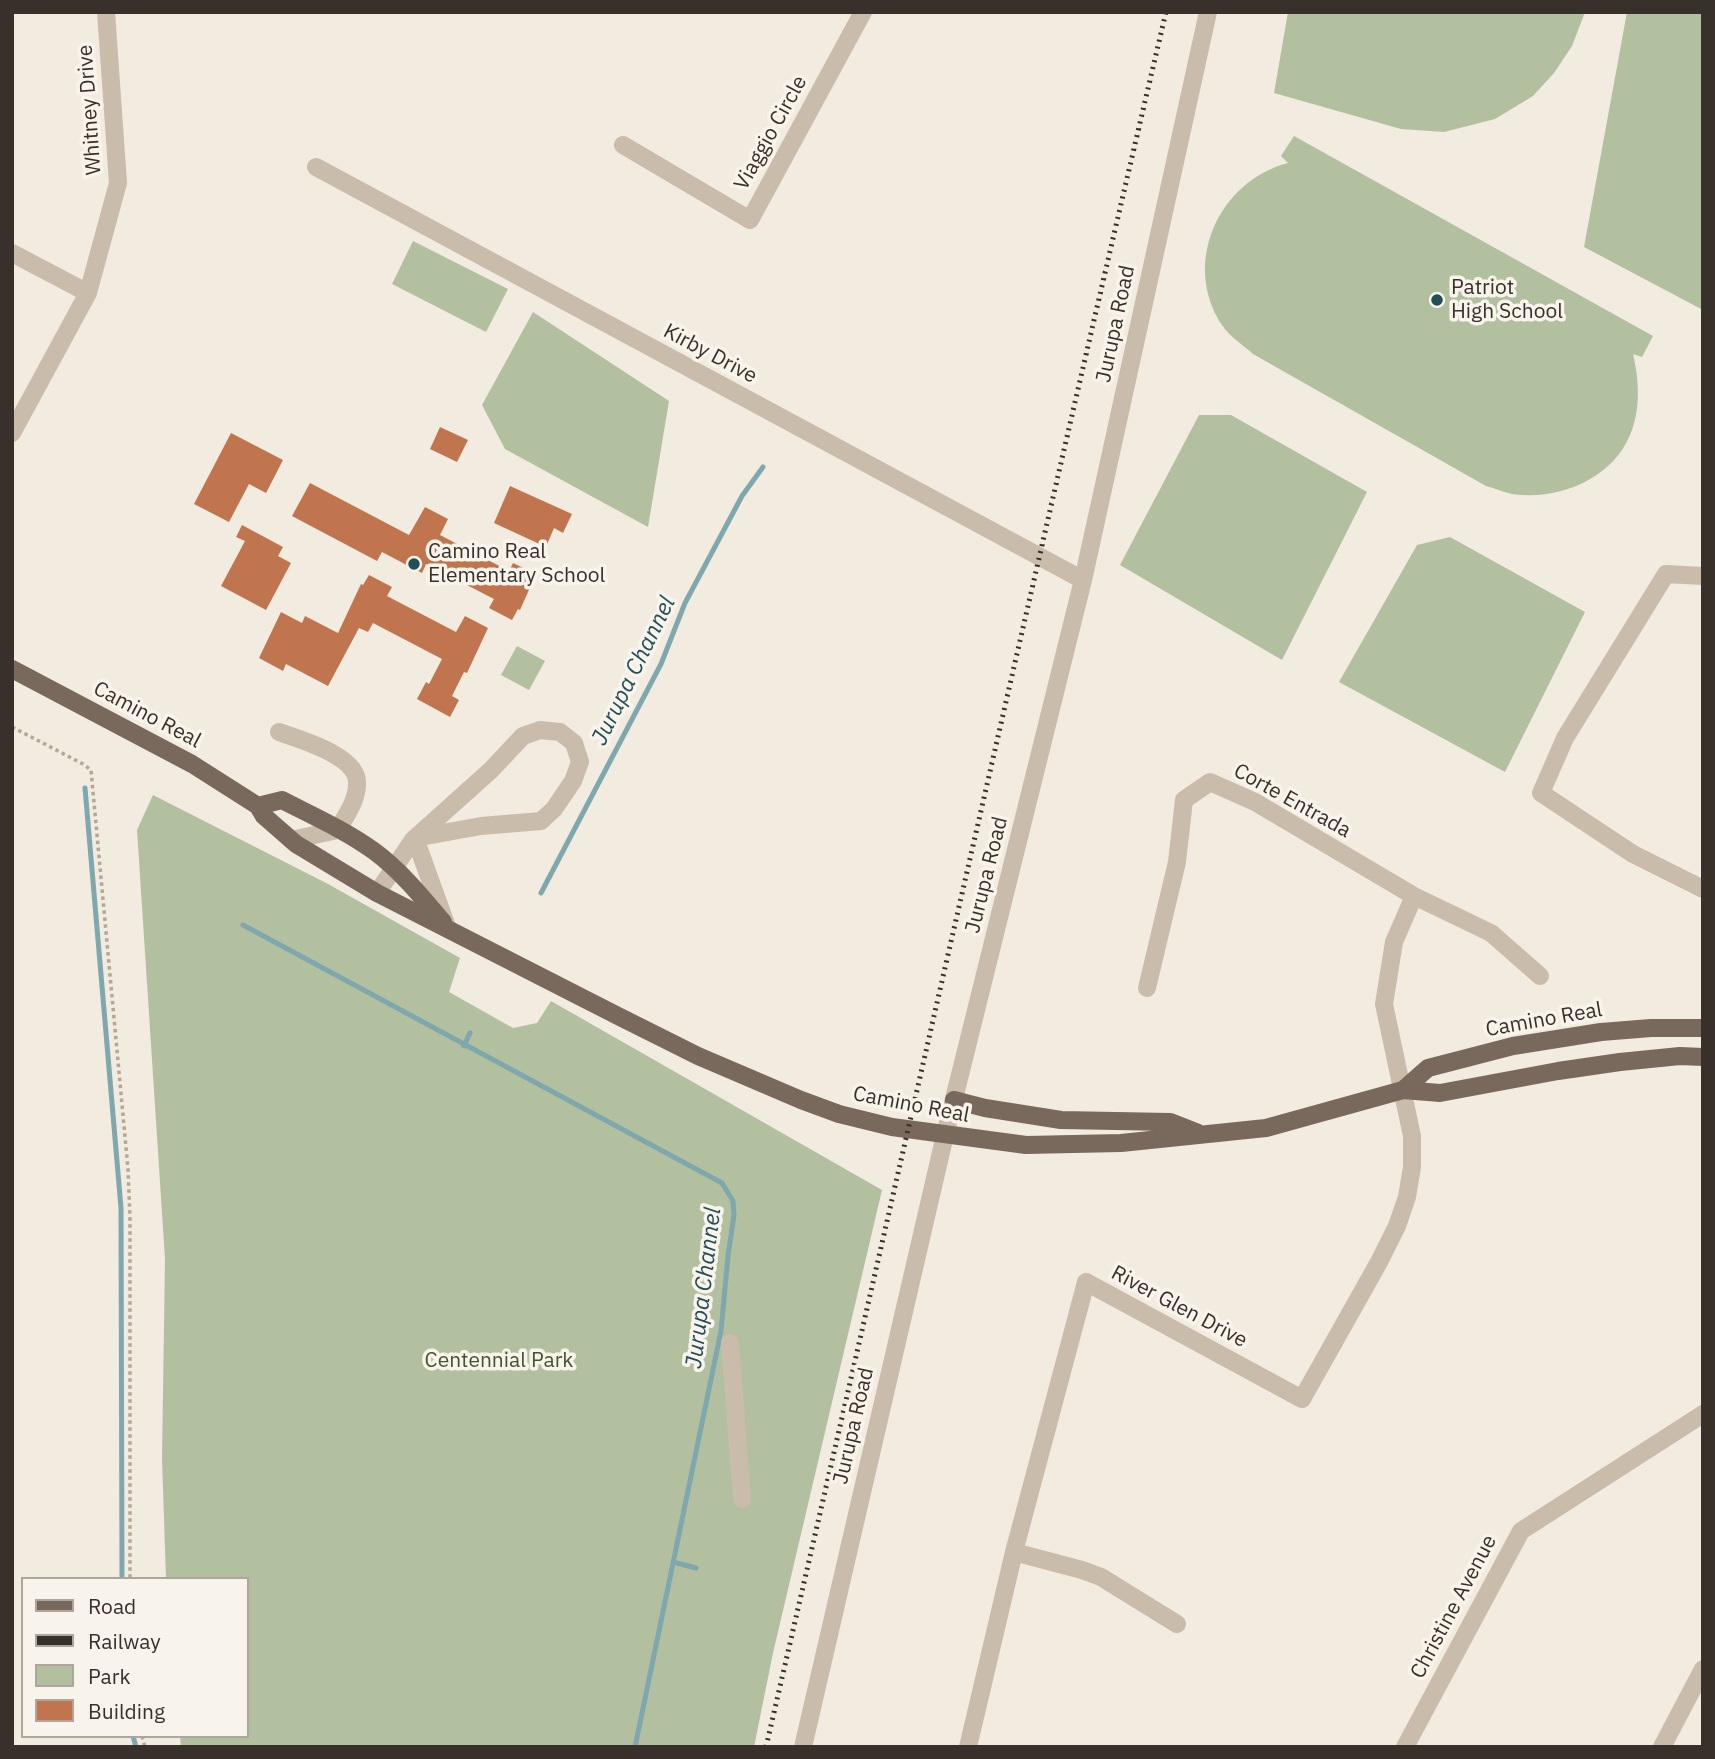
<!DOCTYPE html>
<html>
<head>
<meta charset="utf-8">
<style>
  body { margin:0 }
  #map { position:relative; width:1715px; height:1759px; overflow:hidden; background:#f2ebdf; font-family:"IBM Plex Sans",sans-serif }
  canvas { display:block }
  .frame { position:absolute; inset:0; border:14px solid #38302a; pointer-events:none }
  .legend { position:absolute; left:21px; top:1577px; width:228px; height:161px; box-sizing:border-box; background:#f9f4eb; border:2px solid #aca69e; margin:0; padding:9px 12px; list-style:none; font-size:21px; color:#38302a }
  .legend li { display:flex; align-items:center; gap:14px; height:35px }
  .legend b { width:35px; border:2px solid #aca69e }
</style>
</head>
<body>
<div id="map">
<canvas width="1715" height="1759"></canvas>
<div class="frame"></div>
<ul class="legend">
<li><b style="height:9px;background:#79685c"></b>Road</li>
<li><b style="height:9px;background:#38302a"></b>Railway</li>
<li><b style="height:19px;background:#b2c09f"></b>Park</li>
<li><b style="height:19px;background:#c0754e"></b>Building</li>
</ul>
</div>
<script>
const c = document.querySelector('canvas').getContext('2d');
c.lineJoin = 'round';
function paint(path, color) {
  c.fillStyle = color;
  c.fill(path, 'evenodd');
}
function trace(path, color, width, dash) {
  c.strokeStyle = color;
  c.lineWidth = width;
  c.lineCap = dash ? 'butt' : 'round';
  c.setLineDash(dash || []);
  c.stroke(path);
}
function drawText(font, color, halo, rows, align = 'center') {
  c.font = font + ' "IBM Plex Sans",sans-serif';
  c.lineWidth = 7;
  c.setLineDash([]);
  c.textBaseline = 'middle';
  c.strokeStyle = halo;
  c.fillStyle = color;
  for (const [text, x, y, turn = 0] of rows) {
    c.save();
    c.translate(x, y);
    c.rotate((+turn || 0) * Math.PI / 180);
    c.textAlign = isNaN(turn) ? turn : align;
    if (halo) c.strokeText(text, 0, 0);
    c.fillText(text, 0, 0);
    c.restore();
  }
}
paint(new Path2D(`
  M1288 12H1585L1572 46 1554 73 1533 96 1495 119 1444 132 1401 129 1274 93Z
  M1627 12H1703V310L1584 247Z
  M1294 136 1653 336 1642 357 1633 354C1639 379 1641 410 1630 435 1612 479 1558 501 1512 494 1503 492 1494 488 1486 486L1253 354C1243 345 1229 336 1222 325 1181 263 1219 181 1288 163L1281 156Z
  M413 241 508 289 486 332 392 284Z
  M533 312 669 401 648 527 505 449 482 405Z
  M1199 415H1231L1367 492 1282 660 1120 565Z
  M1450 537 1585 612 1505 772 1339 682 1417 545Z
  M517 646 545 661 529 690 501 675Z
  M153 795 328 884 460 958 449 992 513 1028 537 1023 551 1001 882 1190 773 1653 754 1747H181L180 1736H247V1579H166L162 1459 165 1259 137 830Z`), '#b2c09f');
trace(new Path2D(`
  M85 788 121 1208 122 1579
  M541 893 661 664 685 603 742 496 763 467
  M243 925 722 1183 733 1201 734 1215 728 1256 721 1331 635 1747
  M464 1046 470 1033
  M673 1562 696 1568
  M133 1736 136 1747`), '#7fa7ae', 5);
paint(new Path2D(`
  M440 427 468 440 457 462 430 449Z
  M231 433 283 460 266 493 249 484 229 522 194 504Z
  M310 483 409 535 425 507 448 519 440 535 509 571 513 563 536 574 520 610 518 609 512 620 489 608 494 599 426 564 422 573 382 552 377 561 292 516Z
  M510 486 572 514 563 533 554 528 546 547 494 523Z
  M242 525 283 547 278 556 291 563 266 610 221 586 245 541 236 537Z
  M369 575 392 587 387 596 456 632 465 616 488 628 467 673 464 672 452 696 459 700 450 717 417 699 426 682 429 684 442 659 373 623 368 632 359 628 328 686 286 664 283 671 259 658 281 612 302 623 305 616 338 633 361 584 363 585Z`), '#c0754e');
trace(new Path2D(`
  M12 727 83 764 91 770 128 1169 130 1218V1579
  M142 1736 145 1747`), '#b5a695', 3.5, [3.5, 3.5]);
trace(new Path2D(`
  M623 145 750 220 863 12
  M316 167 1083 580
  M12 253 88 293
  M12 433 88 293 118 183 106 12
  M1703 576 1666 574 1565 738 1541 793 1633 854 1703 889
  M279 732C301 740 359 756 357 784 357 801 346 815 338 830L291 840
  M415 838 446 924
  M377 893 413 840 491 770 523 736 540 730 560 732 574 743 580 762 573 781 554 809 541 821 481 826 415 838
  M1147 988 1177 862 1184 800 1210 782 1255 802 1414 896 1491 933 1540 976
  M730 1343 742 1499
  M1014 1552 1082 1570 1101 1577 1177 1624
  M803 1747 945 1135 1083 580 1208 12
  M968 1747 1014 1552 1086 1282 1302 1399 1379 1262 1397 1226 1407 1197 1412 1167V1136L1384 1004 1394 942 1414 896
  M1405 1747 1521 1531 1703 1414
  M1662 1747 1703 1669`), '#cabcab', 18);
trace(new Path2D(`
  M12 669 192 764 258 806 264 816 296 844 377 893 618 1016 698 1056 801 1100 839 1114 892 1127 1026 1145 1121 1143 1266 1128 1403 1090 1440 1093 1558 1071 1620 1062 1680 1056 1703 1057
  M258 806 282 800C313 816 345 830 374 851 400 870 422 897 443 922
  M1403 1090 1428 1068 1513 1046 1601 1032 1651 1028H1703
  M954 1100 985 1108 1061 1120 1170 1122 1198 1133`), '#79685c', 18);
trace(new Path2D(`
  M766 1747C900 1169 1030 590 1166 12`), '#38302a', 5, [2, 5]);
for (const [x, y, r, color] of [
  [1437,300,7,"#214f58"],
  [414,564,7,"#214f58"]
]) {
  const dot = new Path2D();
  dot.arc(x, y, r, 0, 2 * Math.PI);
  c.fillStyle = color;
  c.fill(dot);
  trace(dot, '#f9f4eb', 2.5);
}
drawText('21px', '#38302a', '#f9f4eb', [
  ["Whitney Drive",90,110,-94],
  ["Viaggio Circle",771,133,-61],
  ["Jurupa Road",1116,324,-78],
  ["Kirby Drive",710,354,28],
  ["Camino Real",147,715,28],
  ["Corte Entrada",1292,801,29],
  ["Jurupa Road",987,875,-76],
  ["Camino Real",1544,1020,-10],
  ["Camino Real",911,1105,11],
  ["River Glen Drive",1179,1307,28],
  ["Jurupa Road",854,1426,-77],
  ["Christine Avenue",1454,1607,-62]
]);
drawText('21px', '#38302a', '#f9f4eb', [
  ["Patriot",1451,288],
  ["High School",1451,312],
  ["Camino Real",428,552],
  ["Elementary School",428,576]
], 'left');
drawText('21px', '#43552f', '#f9f4eb', [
  ["Centennial Park",499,1361]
]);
drawText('italic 23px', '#214f58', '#f9f4eb', [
  ["Jurupa Channel",634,671,-64],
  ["Jurupa Channel",704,1288,-83]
]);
</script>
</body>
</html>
